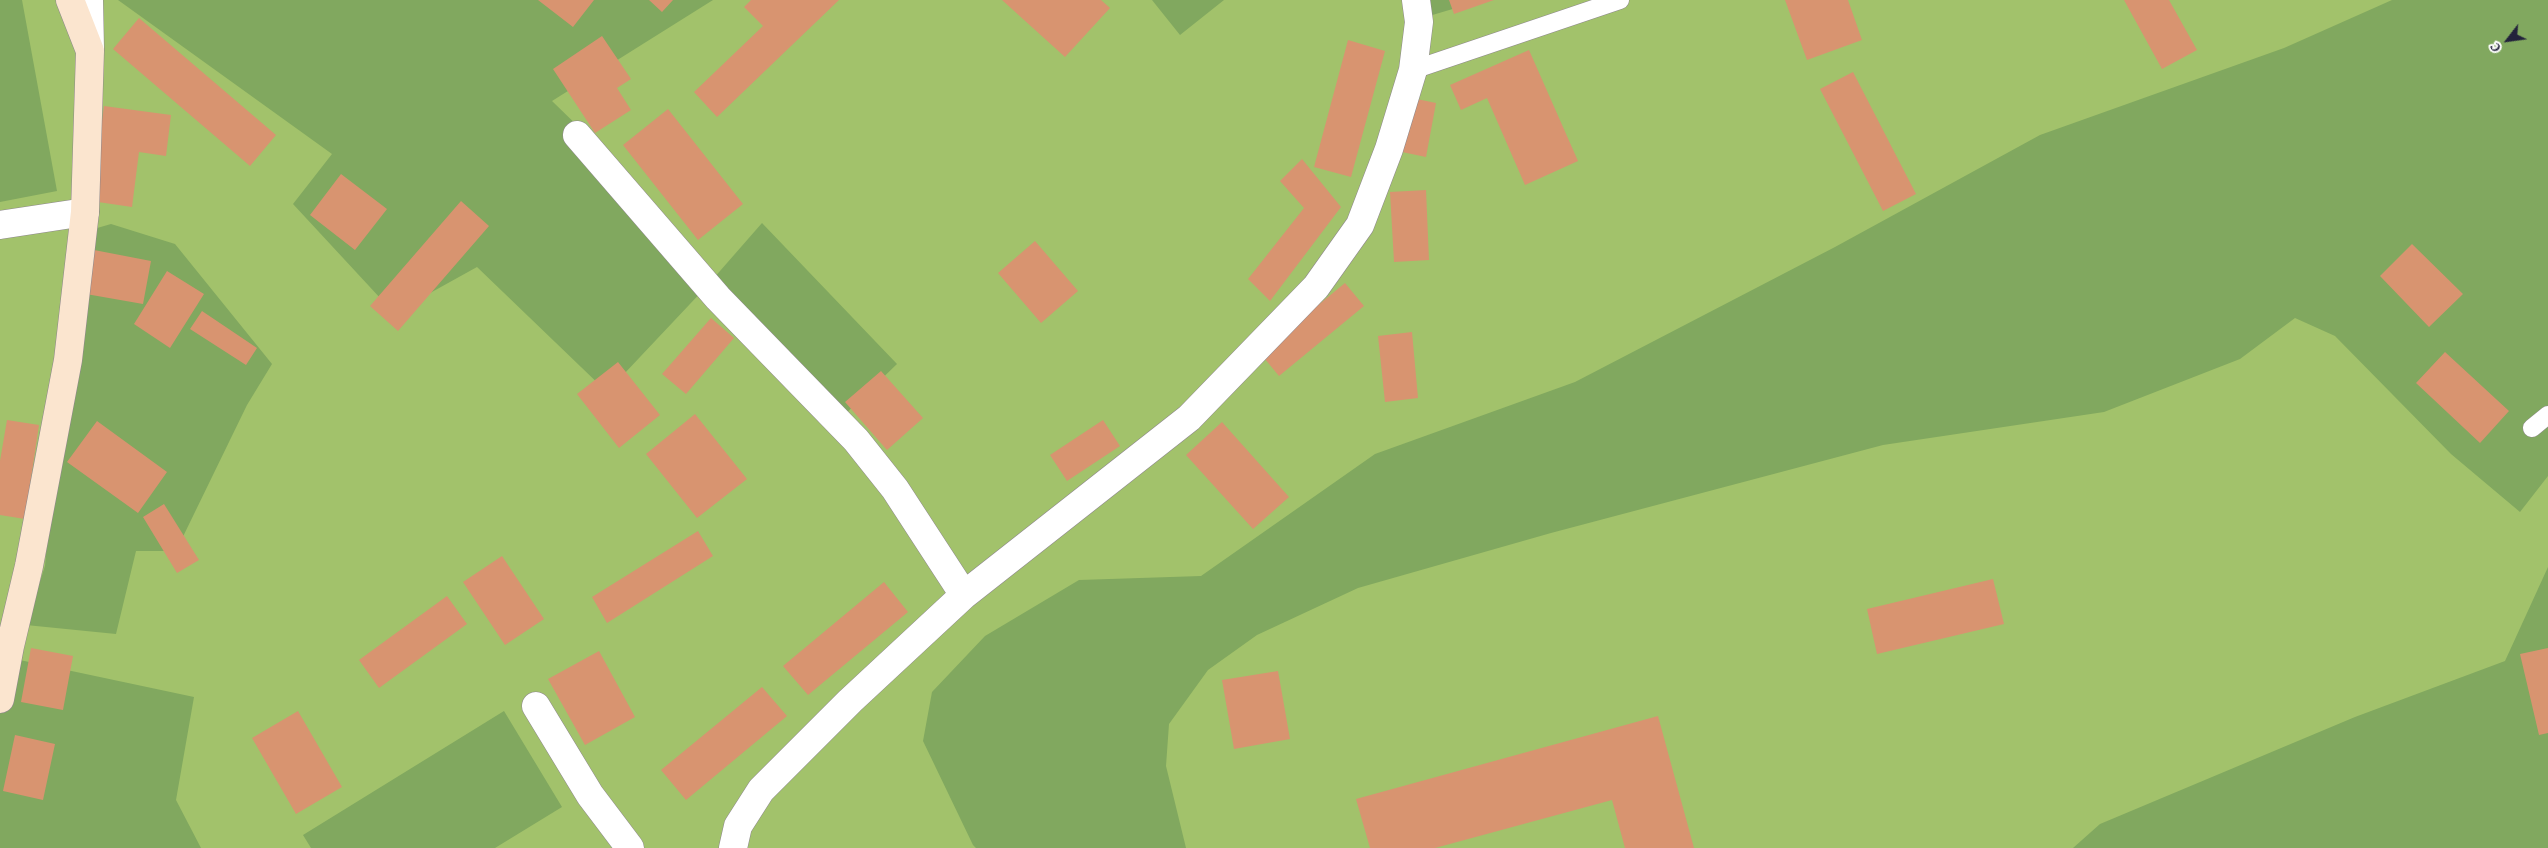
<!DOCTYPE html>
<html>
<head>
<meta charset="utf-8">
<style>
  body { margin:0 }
  #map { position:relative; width:2548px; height:848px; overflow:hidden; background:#f9edde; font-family:"Gentium Book Plus",serif }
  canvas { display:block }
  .north { position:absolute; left:2483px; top:15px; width:50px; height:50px; -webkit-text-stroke:4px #fff; paint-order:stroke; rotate:240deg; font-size:14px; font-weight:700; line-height:20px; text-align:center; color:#22223b }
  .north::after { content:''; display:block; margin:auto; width:18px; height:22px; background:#22223b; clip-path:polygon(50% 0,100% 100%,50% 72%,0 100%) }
</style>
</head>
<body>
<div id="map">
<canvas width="2548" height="848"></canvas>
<div class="north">С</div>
</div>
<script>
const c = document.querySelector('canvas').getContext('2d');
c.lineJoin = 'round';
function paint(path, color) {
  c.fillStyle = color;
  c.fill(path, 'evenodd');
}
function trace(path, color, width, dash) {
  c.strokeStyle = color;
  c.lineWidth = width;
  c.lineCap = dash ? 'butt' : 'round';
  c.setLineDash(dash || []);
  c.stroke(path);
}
paint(new Path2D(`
  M0 0H2548V848H0Z`), '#a2c26b');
paint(new Path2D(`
  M0 0H22L57 191 0 202Z
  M118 0H713L552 101 588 136 706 287 762 223 897 364 838 421 706 287 607 392 477 267 394 313 293 204 332 154Z
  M1152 0H1224L1180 35Z
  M1423 0H1483L1429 16Z
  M2392 0H2548V476L2520 512 2451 454 2335 336 2295 318 2240 359 2104 412 1883 445 1551 533 1358 588 1257 635 1208 670 1169 724 1166 766 1186 848H976L973 845 923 741 932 692 985 636 1079 580 1201 576 1375 454 1575 382 1835 247 2040 135 2284 48Z
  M111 224 175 244 272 364 247 405 176 551H136L116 634 26 625 45 566 73 235Z
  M2548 567V848H2073L2100 824 2355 717 2505 661Z
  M15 659 194 697 176 800 201 848H0V703Z
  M504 711 562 807 495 848H311L303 835Z`), '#81a85f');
paint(new Path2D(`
  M538 0H594L573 27Z
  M649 0H673L662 12Z
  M751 0H839L717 117 694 92 763 26 744 7Z
  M1002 0H1101L1110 8 1065 57Z
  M1449 0H1494L1454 14Z
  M1785 0H1848L1862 40 1807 60Z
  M2124 0H2169L2197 50 2162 69Z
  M139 18 276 135 250 166 113 49Z
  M602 36 631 79 617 88 631 110 595 133 553 69Z
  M1348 40 1385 51 1351 177 1314 167Z
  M1529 50 1578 161 1525 185 1487 98 1461 110 1450 85Z
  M1853 72 1916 194 1883 211 1820 89Z
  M1412 98 1436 103 1426 157 1402 152Z
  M104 106 171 115 166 156 139 152 132 207 91 201Z
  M668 109 743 204 698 240 623 145Z
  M1302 159 1341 207 1270 301 1248 279 1304 208 1280 181Z
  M341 174 387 209 355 250 310 215Z
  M1426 190 1429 260 1394 262 1390 192Z
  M461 201 489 226 398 331 370 306Z
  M1035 241 1078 291 1041 323 998 273Z
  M2412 244 2463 294 2429 327 2380 276Z
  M94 250 151 261 143 304 86 294Z
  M167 271 204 294 170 348 134 324Z
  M1345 283 1364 306 1279 376 1260 353Z
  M202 311 257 348 246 365 190 329Z
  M711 318 734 338 686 394 662 374Z
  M1412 332 1418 398 1385 402 1378 336Z
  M2445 352 2509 411 2480 443 2416 383Z
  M618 362 660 415 619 448 577 394Z
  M881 371 923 418 887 450 845 402Z
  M695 414 747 479 697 518 646 454Z
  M7 420 39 425 25 519 0 515V461Z
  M1103 420 1120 446 1067 481 1050 455Z
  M97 421 167 472 138 513 67 462Z
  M1222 422 1289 497 1253 529 1186 455Z
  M164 504 199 560 177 573 143 517Z
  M698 531 713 556 607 623 592 597Z
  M502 556 544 619 505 645 463 582Z
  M1993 579 2004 624 1877 654 1867 609Z
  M884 582 908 612 808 695 783 666Z
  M447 596 467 624 379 688 359 660Z
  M31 648 73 656 63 710 21 702Z
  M2548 648V733L2539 735 2520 654Z
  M599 651 635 717 585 745 548 679Z
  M1278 671 1290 739 1234 749 1222 680Z
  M762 687 787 716 686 800 661 770Z
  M298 711 342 787 296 814 252 738Z
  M1658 716 1694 848H1625L1612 800 1435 848H1370L1356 799Z
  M15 735 55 744 43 800 3 791Z`), '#d89470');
const lane = new Path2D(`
  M1413 70 1620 0
  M2532 428 2548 415`);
const street = new Path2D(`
  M89 0 90 48
  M577 135 718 298 856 440 895 489 964 595
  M0 225 85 212
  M536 706 590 795 630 848
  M733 848 738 826 761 790 850 701 964 595 1189 418 1316 287 1360 225 1389 149 1413 70 1419 22 1416 0`);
const secondary = new Path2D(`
  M0 699 10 646 29 566 68 360 85 212 90 51 70 0`);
trace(lane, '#8e888c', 19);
trace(street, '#8e888c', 29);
trace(secondary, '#8e888c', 29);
trace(lane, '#fff', 18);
trace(street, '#fff', 28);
trace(secondary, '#fbe5cf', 28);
</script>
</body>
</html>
